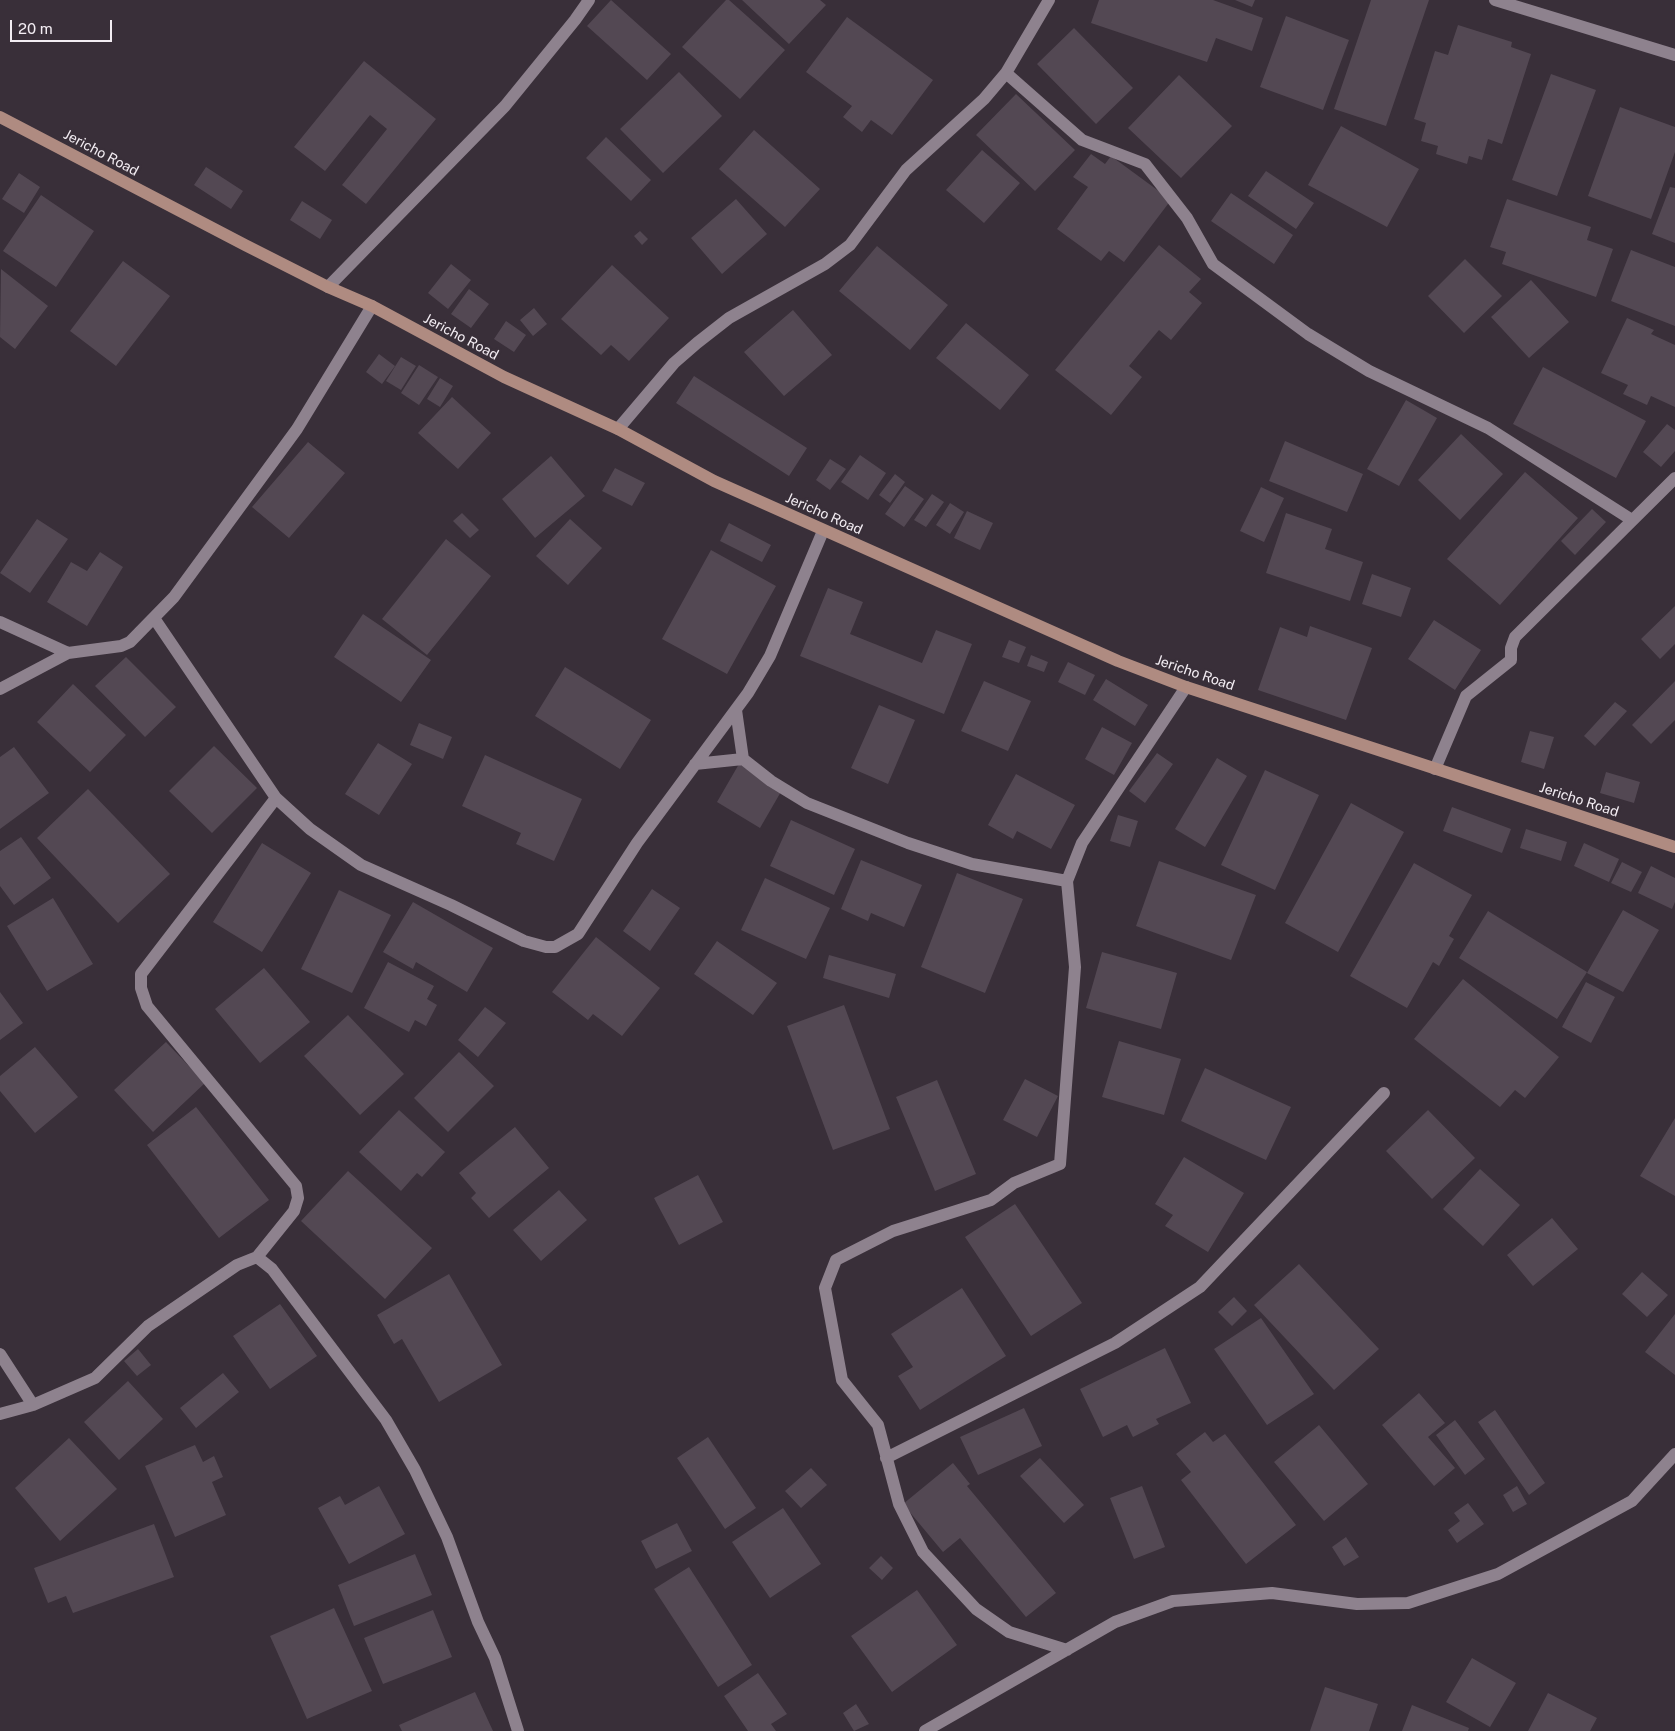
<!DOCTYPE html>
<html>
<head>
<meta charset="utf-8">
<style>
  body { margin:0 }
  #map { position:relative; width:1675px; height:1731px; overflow:hidden; background:#392f39; font-family:"Public Sans",sans-serif }
  canvas { display:block }
  .scale { position:absolute; left:10px; top:20px; width:102px; height:22px; box-sizing:border-box; border:2px solid #f3edf3; border-top:0; padding-left:6px; font-size:15px; line-height:18px; white-space:nowrap; color:#f3edf3; -webkit-text-stroke:4px #392f39; paint-order:stroke }
</style>
</head>
<body>
<div id="map">
<canvas width="1675" height="1731"></canvas>
<div class="scale">20 m</div>
</div>
<script>
const c = document.querySelector('canvas').getContext('2d');
c.lineJoin = 'round';
function paint(path, color) {
  c.fillStyle = color;
  c.fill(path, 'evenodd');
}
function trace(path, color, width, dash) {
  c.strokeStyle = color;
  c.lineWidth = width;
  c.lineCap = dash ? 'butt' : 'round';
  c.setLineDash(dash || []);
  c.stroke(path);
}
function drawText(font, color, halo, rows, align = 'center') {
  c.font = font + ' "Public Sans",sans-serif';
  c.lineWidth = 5;
  c.setLineDash([]);
  c.textBaseline = 'middle';
  c.strokeStyle = halo;
  c.fillStyle = color;
  for (const [text, x, y, turn = 0] of rows) {
    c.save();
    c.translate(x, y);
    c.rotate((+turn || 0) * Math.PI / 180);
    c.textAlign = isNaN(turn) ? turn : align;
    if (halo) c.strokeText(text, 0, 0);
    c.fillText(text, 0, 0);
    c.restore();
  }
}
paint(new Path2D(`
  M611 0 671 54 647 80 587 26Z
  M726 0H729L785 50 740 99 682 47Z
  M742 0H820L826 5 789 44Z
  M1099 0H1213L1263 18 1252 51 1216 38 1207 62 1091 23Z
  M1235 0H1255L1252 7Z
  M1371 0H1429L1386 126 1334 109Z
  M1286 16 1349 40 1323 110 1260 87Z
  M847 17 933 80 892 135 871 120 862 132 843 117 852 106 806 72Z
  M1458 25 1512 42 1511 47 1531 54 1502 144 1488 139 1482 160 1469 156 1467 164 1436 154 1438 146 1421 141 1426 123 1414 119 1435 51 1448 55Z
  M1074 28 1133 88 1096 124 1037 64Z
  M364 61 436 119 366 204 342 185 387 129 370 115 325 171 294 147Z
  M679 72 722 116 663 173 620 129Z
  M1551 74 1596 90 1557 196 1512 180Z
  M1179 75 1232 126 1181 178 1128 128Z
  M1016 94 1075 150 1035 191 976 135Z
  M1620 107 1675 127V152L1651 219 1588 196Z
  M1341 126 1419 169 1387 227 1308 185Z
  M754 130 820 189 785 227 719 169Z
  M606 137 651 180 631 201 586 158Z
  M982 150 1020 183 984 223 946 190Z
  M1091 154 1105 164 1111 156 1171 200 1124 262 1109 251 1101 261 1057 229 1088 187 1073 177Z
  M206 167 243 191 231 209 194 185Z
  M1266 171 1314 203 1296 229 1248 196Z
  M19 173 40 187 24 213 2 199Z
  M1670 187 1675 188V243L1652 234Z
  M1231 193 1293 235 1274 264 1211 221Z
  M41 195 94 231 56 287 3 251Z
  M736 199 767 234 722 274 691 238Z
  M1507 199 1591 227 1587 240 1613 249 1596 297 1502 264 1506 252 1490 247Z
  M302 201 332 220 320 239 290 220Z
  M640 231 648 239 642 245 634 236Z
  M1159 245 1201 279 1189 292 1202 303 1171 340 1159 330 1129 366 1142 377 1111 415 1055 370Z
  M877 246 948 305 910 350 839 291Z
  M1631 250 1675 267V326L1611 301Z
  M1465 259 1502 296 1464 333 1428 296Z
  M123 261 170 296 116 366 70 331Z
  M451 264 471 280 448 309 428 293Z
  M612 265 669 318 629 361 611 345 601 355 561 319Z
  M1 269 48 306 15 349 0 337Z
  M1531 280 1569 322 1529 358 1491 317Z
  M469 289 489 304 471 328 451 314Z
  M534 308 547 324 533 336 520 320Z
  M793 310 832 355 784 396 744 352Z
  M1627 318 1654 330 1651 334 1675 345V407L1651 396 1647 405 1623 394 1628 385 1601 373Z
  M506 321 526 335 514 352 494 339Z
  M966 323 1029 375 1000 410 936 358Z
  M379 354 395 366 382 384 366 372Z
  M401 357 416 366 401 390 386 381Z
  M419 365 438 377 419 405 401 393Z
  M1543 367 1646 421 1616 478 1513 424Z
  M694 376 807 448 789 476 676 403Z
  M440 378 453 386 440 407 427 399Z
  M452 397 491 433 458 469 418 433Z
  M1406 400 1437 418 1399 486 1367 469Z
  M1667 424 1675 430V451L1661 467 1643 452Z
  M1461 434 1503 474 1460 520 1418 480Z
  M1285 441 1363 474 1347 512 1269 481Z
  M308 442 345 473 289 538 252 507Z
  M860 455 886 473 868 500 841 482Z
  M551 456 585 496 535 538 502 499Z
  M830 459 846 469 830 490 816 480Z
  M615 468 645 483 632 506 602 491Z
  M1525 472 1578 518 1500 605 1447 559Z
  M895 474 905 482 890 503 879 495Z
  M905 486 924 499 904 527 885 514Z
  M1261 487 1284 498 1264 542 1240 531Z
  M932 494 944 502 926 527 914 520Z
  M950 503 964 512 950 534 936 525Z
  M1592 509 1606 522 1575 555 1561 541Z
  M967 511 993 523 980 550 954 538Z
  M462 513 479 530 470 538 453 521Z
  M1286 513 1332 529 1325 549 1363 562 1350 601 1266 573Z
  M37 519 68 539 30 593 0 573Z
  M570 519 602 548 568 585 536 556Z
  M729 523 771 545 762 562 720 541Z
  M446 539 491 576 427 655 382 619Z
  M711 550 776 586 727 674 662 639Z
  M100 552 123 567 87 626 47 602 71 562 87 571Z
  M1372 574 1411 588 1401 617 1362 604Z
  M828 588 863 602 850 634 922 663 936 630 972 644 944 714 800 656Z
  M1675 606V644L1660 659 1641 639Z
  M363 614 431 660 401 702 334 657Z
  M1434 620 1481 650 1455 690 1408 659Z
  M1310 626 1372 648 1346 720 1258 690 1280 627 1307 637Z
  M1009 640 1026 647 1019 663 1002 657Z
  M1031 655 1048 662 1044 672 1027 666Z
  M126 657 176 707 145 737 95 686Z
  M1068 662 1095 675 1085 695 1058 682Z
  M565 667 651 720 620 769 535 716Z
  M1106 679 1148 705 1135 726 1093 700Z
  M984 681 1031 701 1008 751 961 731Z
  M1675 681V720L1651 744 1632 725Z
  M73 684 126 735 90 772 37 722Z
  M1615 702 1627 711 1595 746 1584 736Z
  M879 705 915 720 888 784 851 768Z
  M419 723 452 737 443 759 410 745Z
  M1102 727 1132 743 1114 775 1085 759Z
  M1530 731 1554 737 1544 769 1521 762Z
  M378 743 412 764 379 815 345 794Z
  M214 746 257 788 212 833 169 791Z
  M14 747 49 793 0 829V757Z
  M1157 753 1173 764 1145 803 1129 791Z
  M485 755 582 799 554 861 516 844 521 833 462 806Z
  M1217 758 1247 776 1205 847 1175 829Z
  M739 764 782 790 760 828 717 802Z
  M1265 770 1319 795 1275 890 1221 865Z
  M1606 772 1640 782 1634 803 1600 793Z
  M1016 774 1075 805 1051 849 1017 831 1013 839 988 825Z
  M88 789 170 874 118 923 37 838Z
  M1351 803 1404 832 1338 952 1285 923Z
  M1452 807 1511 829 1502 853 1443 831Z
  M1118 815 1138 821 1130 847 1110 841Z
  M791 820 855 849 834 895 770 866Z
  M1526 829 1567 842 1561 861 1520 848Z
  M21 837 51 878 14 905 0 886V851Z
  M262 843 311 873 262 952 213 922Z
  M1584 843 1619 859 1609 882 1574 866Z
  M861 860 922 885 904 927 871 913 868 921 841 909Z
  M1159 861 1256 895 1231 960 1136 926Z
  M1622 862 1642 872 1631 892 1611 883Z
  M1414 863 1472 895 1449 936 1454 939 1439 966 1433 962 1407 1008 1350 976Z
  M1651 866 1675 878V902L1672 909 1638 893Z
  M957 873 1023 899 985 993 921 967Z
  M765 878 830 908 806 959 741 930Z
  M652 889 680 908 650 951 623 931Z
  M339 890 391 915 352 993 301 969Z
  M53 898 93 964 47 991 7 926Z
  M413 902 493 948 467 992 416 962 413 969 383 952Z
  M1623 910 1659 930 1623 992 1587 973Z
  M1488 911 1587 972 1557 1019 1459 958Z
  M596 937 660 988 622 1036 593 1014 588 1020 552 992Z
  M717 941 777 983 753 1015 694 974Z
  M1102 952 1177 973 1161 1029 1086 1008Z
  M829 955 896 974 889 998 823 978Z
  M388 962 434 986 427 999 437 1005 426 1026 415 1020 409 1032 364 1008Z
  M264 968 310 1022 260 1063 215 1009Z
  M1463 979 1559 1057 1525 1098 1515 1090 1500 1107 1414 1039Z
  M1586 982 1615 997 1591 1043 1562 1027Z
  M0 992 23 1023 0 1040Z
  M844 1005 890 1129 833 1150 787 1026Z
  M485 1007 506 1023 478 1057 458 1040Z
  M348 1015 404 1074 360 1115 304 1056Z
  M1119 1041 1181 1059 1164 1115 1102 1097Z
  M166 1042 205 1083 153 1132 114 1090Z
  M35 1047 78 1097 35 1133 0 1091V1076Z
  M459 1052 494 1086 448 1132 414 1098Z
  M1205 1068 1291 1107 1266 1160 1181 1121Z
  M1025 1079 1058 1096 1037 1137 1003 1120Z
  M937 1080 976 1174 935 1191 896 1097Z
  M196 1107 269 1200 219 1238 147 1145Z
  M399 1110 445 1152 422 1177 417 1173 401 1191 359 1152Z
  M1428 1110 1475 1158 1432 1199 1386 1151Z
  M1675 1118V1196L1640 1176Z
  M515 1127 549 1168 489 1218 471 1198 476 1193 459 1173Z
  M1184 1157 1244 1193 1208 1252 1165 1226 1173 1215 1155 1204Z
  M1480 1169 1520 1205 1483 1246 1443 1209Z
  M348 1171 432 1248 385 1299 301 1221Z
  M698 1175 723 1222 679 1245 654 1198Z
  M559 1190 587 1220 541 1261 513 1230Z
  M1015 1204 1082 1303 1031 1336 965 1237Z
  M1552 1218 1578 1249 1533 1286 1507 1255Z
  M1299 1264 1379 1349 1334 1390 1254 1305Z
  M1642 1272 1668 1295 1647 1317 1622 1294Z
  M449 1274 502 1365 439 1402 402 1339 394 1344 377 1315Z
  M962 1288 1006 1356 920 1410 898 1376 913 1367 891 1334Z
  M1234 1297 1247 1311 1232 1326 1218 1312Z
  M280 1304 317 1356 270 1389 233 1336Z
  M1675 1314V1375L1645 1352Z
  M1261 1318 1314 1394 1267 1425 1214 1349Z
  M1165 1348 1191 1403 1156 1419 1159 1424 1133 1437 1127 1425 1103 1437 1080 1389Z
  M138 1349 151 1365 137 1376 124 1361Z
  M223 1373 239 1392 196 1428 180 1408Z
  M128 1381 163 1419 119 1460 84 1422Z
  M1419 1393 1445 1423 1428 1437 1455 1468 1434 1486 1382 1425Z
  M1024 1408 1042 1446 978 1475 960 1437Z
  M1495 1410 1545 1483 1529 1495 1478 1422Z
  M1455 1420 1485 1459 1465 1475 1436 1435Z
  M1319 1425 1368 1484 1324 1521 1274 1462Z
  M1205 1432 1213 1442 1225 1434 1296 1525 1246 1564 1181 1480 1191 1472 1176 1454Z
  M708 1437 756 1508 725 1529 677 1458Z
  M69 1438 117 1489 60 1541 15 1488Z
  M195 1445 203 1462 214 1456 223 1477 212 1482 226 1515 175 1537 145 1466Z
  M1040 1458 1084 1505 1064 1523 1020 1476Z
  M953 1463 970 1484 967 1486 1056 1593 1026 1617 960 1538 943 1552 903 1504Z
  M811 1468 827 1485 801 1508 785 1491Z
  M379 1486 405 1534 349 1564 318 1508 340 1496 345 1505Z
  M1142 1486 1165 1547 1134 1559 1110 1498Z
  M1517 1486 1527 1504 1513 1512 1503 1495Z
  M1468 1503 1484 1524 1457 1543 1448 1530 1460 1521 1454 1513Z
  M783 1508 821 1564 770 1598 732 1542Z
  M677 1523 692 1551 656 1569 641 1541Z
  M154 1524 174 1577 73 1613 66 1596 48 1603 34 1568Z
  M1346 1537 1359 1557 1344 1566 1332 1547Z
  M415 1554 432 1595 354 1626 338 1585Z
  M881 1556 893 1568 882 1580 869 1568Z
  M689 1567 752 1665 718 1687 654 1589Z
  M917 1590 957 1645 892 1692 851 1636Z
  M334 1608 372 1691 307 1719 270 1636Z
  M433 1610 452 1657 383 1684 364 1638Z
  M1472 1658 1516 1683 1490 1727 1446 1702Z
  M758 1673 787 1714 771 1724 776 1731H748L724 1696Z
  M1325 1687 1378 1704 1369 1731H1310Z
  M475 1692 493 1731H402L399 1725Z
  M1548 1693 1597 1718 1590 1731H1528Z
  M856 1704 869 1724 854 1731 843 1713Z
  M1412 1705 1469 1728 1468 1731H1402Z`), '#534853');
trace(new Path2D(`
  M1495 0 1675 55
  M1006 73 1082 140 1145 164 1187 218 1213 264 1308 334 1369 371 1488 428 1632 520
  M328 287 505 106 575 20 589 0
  M618 429 674 363 697 343 729 318 825 264 850 245 906 170 984 99 1006 73 1049 0
  M154 618 276 798 310 829 361 865 451 905 524 941 546 947H555L578 934 637 843 748 693 770 656 823 531
  M0 622 68 653
  M0 689 68 653 121 646 130 642 174 597 297 429 372 306
  M736 710 743 759
  M695 764 743 759 771 781 807 803 908 843 972 864 1067 881
  M1435 769 1466 696 1511 660V648L1515 637 1675 478
  M257 1257 294 1211 298 1198 296 1186 147 1006 141 988V974L276 798
  M0 1354 33 1405
  M0 1414 33 1405 95 1378 148 1326 237 1265 257 1257 272 1269 386 1420 415 1470 447 1537 478 1622 495 1658 518 1731
  M886 1458 1115 1343 1200 1287 1384 1093
  M1067 1650 1009 1632 976 1609 923 1552 899 1504 878 1425 842 1380 825 1288 836 1260 893 1231 991 1200 1014 1183 1060 1164 1075 967 1067 881 1082 843 1186 687
  M925 1731 1115 1622 1173 1601 1272 1593 1357 1604 1408 1603 1498 1574 1632 1501 1675 1454`), '#8e828e', 12);
trace(new Path2D(`
  M0 117 245 245 328 287 372 306 504 377 618 429 714 481 1118 661 1186 687 1675 847`), '#af8b81', 12);
drawText('14px', '#f3edf3', '#392f39', [
  ["Jericho Road",101,153,28],
  ["Jericho Road",461,337,28],
  ["Jericho Road",824,514,24],
  ["Jericho Road",1195,673,19],
  ["Jericho Road",1579,800,18]
]);
</script>
</body>
</html>
